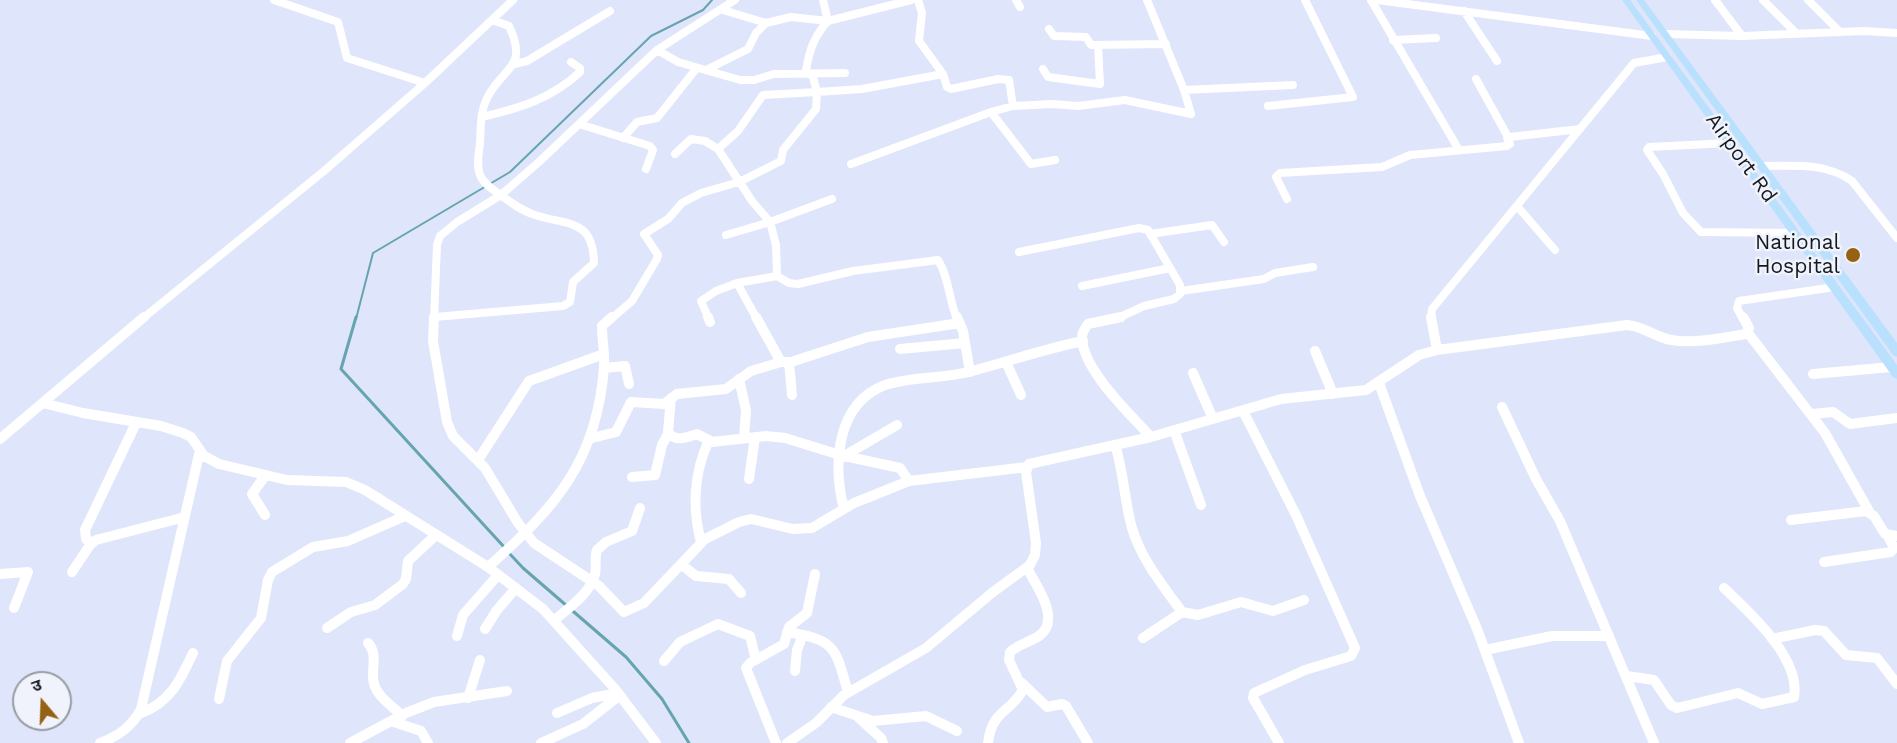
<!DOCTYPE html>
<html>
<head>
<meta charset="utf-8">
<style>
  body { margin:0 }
  #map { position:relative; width:1897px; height:743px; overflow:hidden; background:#dfe5fa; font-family:"Work Sans","Noto Sans Devanagari",sans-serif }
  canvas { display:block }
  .north { position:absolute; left:12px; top:671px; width:60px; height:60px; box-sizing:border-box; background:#f0f3fb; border:2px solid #999ba3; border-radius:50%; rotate:341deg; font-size:16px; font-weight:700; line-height:24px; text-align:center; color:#16181f }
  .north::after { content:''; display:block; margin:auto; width:21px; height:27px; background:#956115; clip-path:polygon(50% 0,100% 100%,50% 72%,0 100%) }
</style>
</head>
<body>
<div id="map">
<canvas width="1897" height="743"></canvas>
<div class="north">उ</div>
</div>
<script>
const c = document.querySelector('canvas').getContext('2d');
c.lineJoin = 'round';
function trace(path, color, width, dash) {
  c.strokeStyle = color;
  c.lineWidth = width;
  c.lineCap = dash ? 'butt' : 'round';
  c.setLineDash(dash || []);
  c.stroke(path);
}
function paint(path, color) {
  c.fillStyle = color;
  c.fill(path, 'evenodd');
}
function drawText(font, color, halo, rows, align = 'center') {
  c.font = font + ' "Work Sans",sans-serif';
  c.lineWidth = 5;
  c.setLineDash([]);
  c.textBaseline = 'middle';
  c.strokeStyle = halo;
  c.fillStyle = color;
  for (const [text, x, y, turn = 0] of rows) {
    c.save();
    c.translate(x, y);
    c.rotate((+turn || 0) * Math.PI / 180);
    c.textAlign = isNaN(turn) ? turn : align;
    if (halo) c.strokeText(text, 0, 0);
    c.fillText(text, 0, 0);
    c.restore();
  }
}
trace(new Path2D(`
  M356 319 373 253 510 172 651 36 703 10 712 0`), '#66a4b0', 2);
trace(new Path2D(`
  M356 317 341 369 505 548
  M509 553 523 568 626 657 662 699 689 743`), '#66a4b0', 3);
trace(new Path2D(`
  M274 0 338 22 347 58 425 83
  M823 0 828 21
  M1016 0 1020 7
  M1147 0 1184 90 1293 85
  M1371 0 1459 150
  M1377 0 1652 36
  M1715 0 1742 36
  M1763 0 1796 33
  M1808 0 1840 32
  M723 10 766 23 791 17 828 21 911 0
  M1464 11 1497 61
  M1049 29 1054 36 1086 37 1091 45 1166 44
  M1666 34 1742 36 1864 31 1897 33
  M1393 40 1436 38
  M657 50 678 62 740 80H754L774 74 845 73
  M515 64 527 61 610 11
  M1043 69 1048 77 1100 84 1098 45
  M706 70 748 49 756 33 766 23
  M943 74 947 87 951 89 998 79 1009 80 1013 106
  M1476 79 1508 137
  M1268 106 1353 97 1305 0
  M482 117C520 108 551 99 580 72V68L571 62
  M579 124 650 146 653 150 646 169
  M623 138 637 122 657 118 696 69
  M1730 143 1649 147 1647 150 1663 174 1683 213 1701 232 1796 233
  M718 149 738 131 763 95 817 92 813 77 806 71C809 51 814 36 828 21
  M675 154 691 139 705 141 718 149 752 201 770 222 776 245 777 276 789 283 798 284 853 271 938 260C949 277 949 300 957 319
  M1055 160 1031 164 991 112 1013 106 1053 104 1078 106 1125 100 1191 114 1184 90
  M851 164 991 112
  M1761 166C1793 166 1825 162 1852 181L1897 238
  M1287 199 1276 177 1280 173 1382 167 1410 155 1507 146 1510 144 1507 138 1510 137 1580 129
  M1517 206 1555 250
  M1150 234 1212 225 1224 242
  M726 235 770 222 832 199
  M1019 252 1139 228 1148 230 1180 285V294L1174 299 1144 306 1116 319
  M737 283 777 276
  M1082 286 1170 268
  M1181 291 1264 279 1275 273 1313 267
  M435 317 563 306 570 302 573 282 594 263C593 218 568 226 535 215 522 211 510 202 499 194 492 189 483 183 480 175 476 165 479 153 480 143 481 127 480 112 487 98 503 66 529 69 509 26L492 20
  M142 319 324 171 425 83 513 0
  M434 319 437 245 440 236 457 222 501 195 540 161 657 50 735 0
  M611 319 632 301 657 259 658 255 644 234 668 219 682 203 701 193 739 182 781 161 783 150 816 109 817 92 862 89 943 74 919 41 922 13 918 0
  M709 319 701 301 716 291 737 283 757 319
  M1431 319 1432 309 1634 63 1667 57
  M1743 319 1737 308 1739 301 1835 287`), '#fff', 8);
trace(new Path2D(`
  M434 317 433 341 447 422 453 436 485 468 518 523 534 543 599 586 624 612 644 603 705 539 739 522 751 519 793 529 812 528 854 503 909 481 1027 467
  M708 317 710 322
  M756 317 781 362
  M957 317 963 331 970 372
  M1121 317 1088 324C1085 328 1082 332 1082 337 1082 369 1130 414 1151 437
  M1431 317 1437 350
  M1748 333 1825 433 1870 513
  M900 349 965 343
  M1315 351 1333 394
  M789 362 792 395
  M1006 362 1021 395
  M604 368 625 366 629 384
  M1193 373 1213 419
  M1813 374 1892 367
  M739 379 746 410 744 438
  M1379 383 1420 496 1477 629 1519 743
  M671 398 668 432C676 443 686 437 697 434L712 442 766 436 785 438 840 455 900 468 909 481
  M43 403 83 413 161 426 183 433 191 437 204 456 219 464 287 480 346 482 365 490 488 567 543 609 615 689 656 743
  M1502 407 1536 479 1560 521 1654 743
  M1243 411 1296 515 1355 648 1351 656 1305 670 1254 693 1253 698 1279 743
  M1812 414 1833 412 1850 424 1897 418
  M1174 430 1201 505
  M592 438 616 432 631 402 664 404 677 394 726 389 751 371 781 362H791L868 337 960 323
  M0 439 144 317
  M1115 445C1124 472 1124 500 1132 528 1141 559 1163 586 1182 612L1198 615 1241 602 1273 611 1304 600
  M844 456 897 425
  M478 460 529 381 604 354
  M265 476 252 494 265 515
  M632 477 655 475 662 445 668 434
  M749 479 755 437
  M844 509C833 466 835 404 885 385 912 376 944 379 972 371 1010 361 1044 349 1083 341
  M1791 520 1866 511 1874 516 1885 534 1897 536
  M701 542C692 508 694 472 709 440
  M92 543 86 539 85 530 136 423
  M1824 562 1891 552 1894 548 1888 536
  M682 565 696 576 729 579 741 593
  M488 567C556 507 597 461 604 367 605 353 602 340 602 326L612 317
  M72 572 90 545 96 540 185 517
  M0 574 28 572 14 608
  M555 620C569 607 590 594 595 574 597 566 594 558 597 550L606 542 632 531 640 508
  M327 628 351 612 375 605 403 584 406 579 408 561 436 535
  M485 629 497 610 516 588
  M787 632C836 640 835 647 848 692
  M457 636 463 615 498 575
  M1143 638 1182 612
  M1772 639 1815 630 1824 631 1846 655 1877 658 1897 684
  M368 643C379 655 370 670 374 684 378 698 393 706 402 716
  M1485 650 1552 636H1609
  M664 661 680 642 718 624 750 636 756 660
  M795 671 797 650 803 635
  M1627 676 1654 680 1671 705 1677 708 1738 693 1762 704 1794 697C1801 658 1750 613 1724 588
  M1022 683 1047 707 1062 704 1066 706 1088 743
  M468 698 480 660
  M219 699 227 661 261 618 268 580 272 572 313 547 348 541 405 516
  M831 707 873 721 926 716 957 731
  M557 713 592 698 618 693
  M139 714C170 703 180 681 193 653
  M859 718 881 738 883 743
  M391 721 421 731 428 743
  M100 743C118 736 132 727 141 709L200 450
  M350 743 406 713 434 702 507 691
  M541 743 583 724 620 695
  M776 743 746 668 750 663 784 644 789 627 807 613 815 574
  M787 743 816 723 844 695 926 648 993 592 1030 565 1035 555 1036 543 1026 472 1029 464 1151 437 1281 399 1366 390 1419 355 1437 350 1627 325C1643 326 1655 337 1671 340 1695 344 1722 338 1746 334L1749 328 1743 317
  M988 743C992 710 1009 714 1023 690L1009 660 1010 652C1019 644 1030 642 1039 636 1062 620 1036 585 1027 568`), '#fff', 10);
paint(new Path2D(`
  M1622 0H1630L1897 365V379L1893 377Z
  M1636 0H1644L1897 343V357L1893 355Z`), '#b9e0fd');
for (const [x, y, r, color] of [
  [1853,255,8,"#956115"]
]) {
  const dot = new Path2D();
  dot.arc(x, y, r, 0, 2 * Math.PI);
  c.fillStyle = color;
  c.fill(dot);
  trace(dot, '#f0f3fb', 2);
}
drawText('21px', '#16181f', '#f0f3fb', [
  ["Airport Rd",1741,158,54]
]);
drawText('21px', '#16181f', '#f0f3fb', [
  ["National",1840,243],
  ["Hospital",1840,267]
], 'right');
</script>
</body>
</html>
